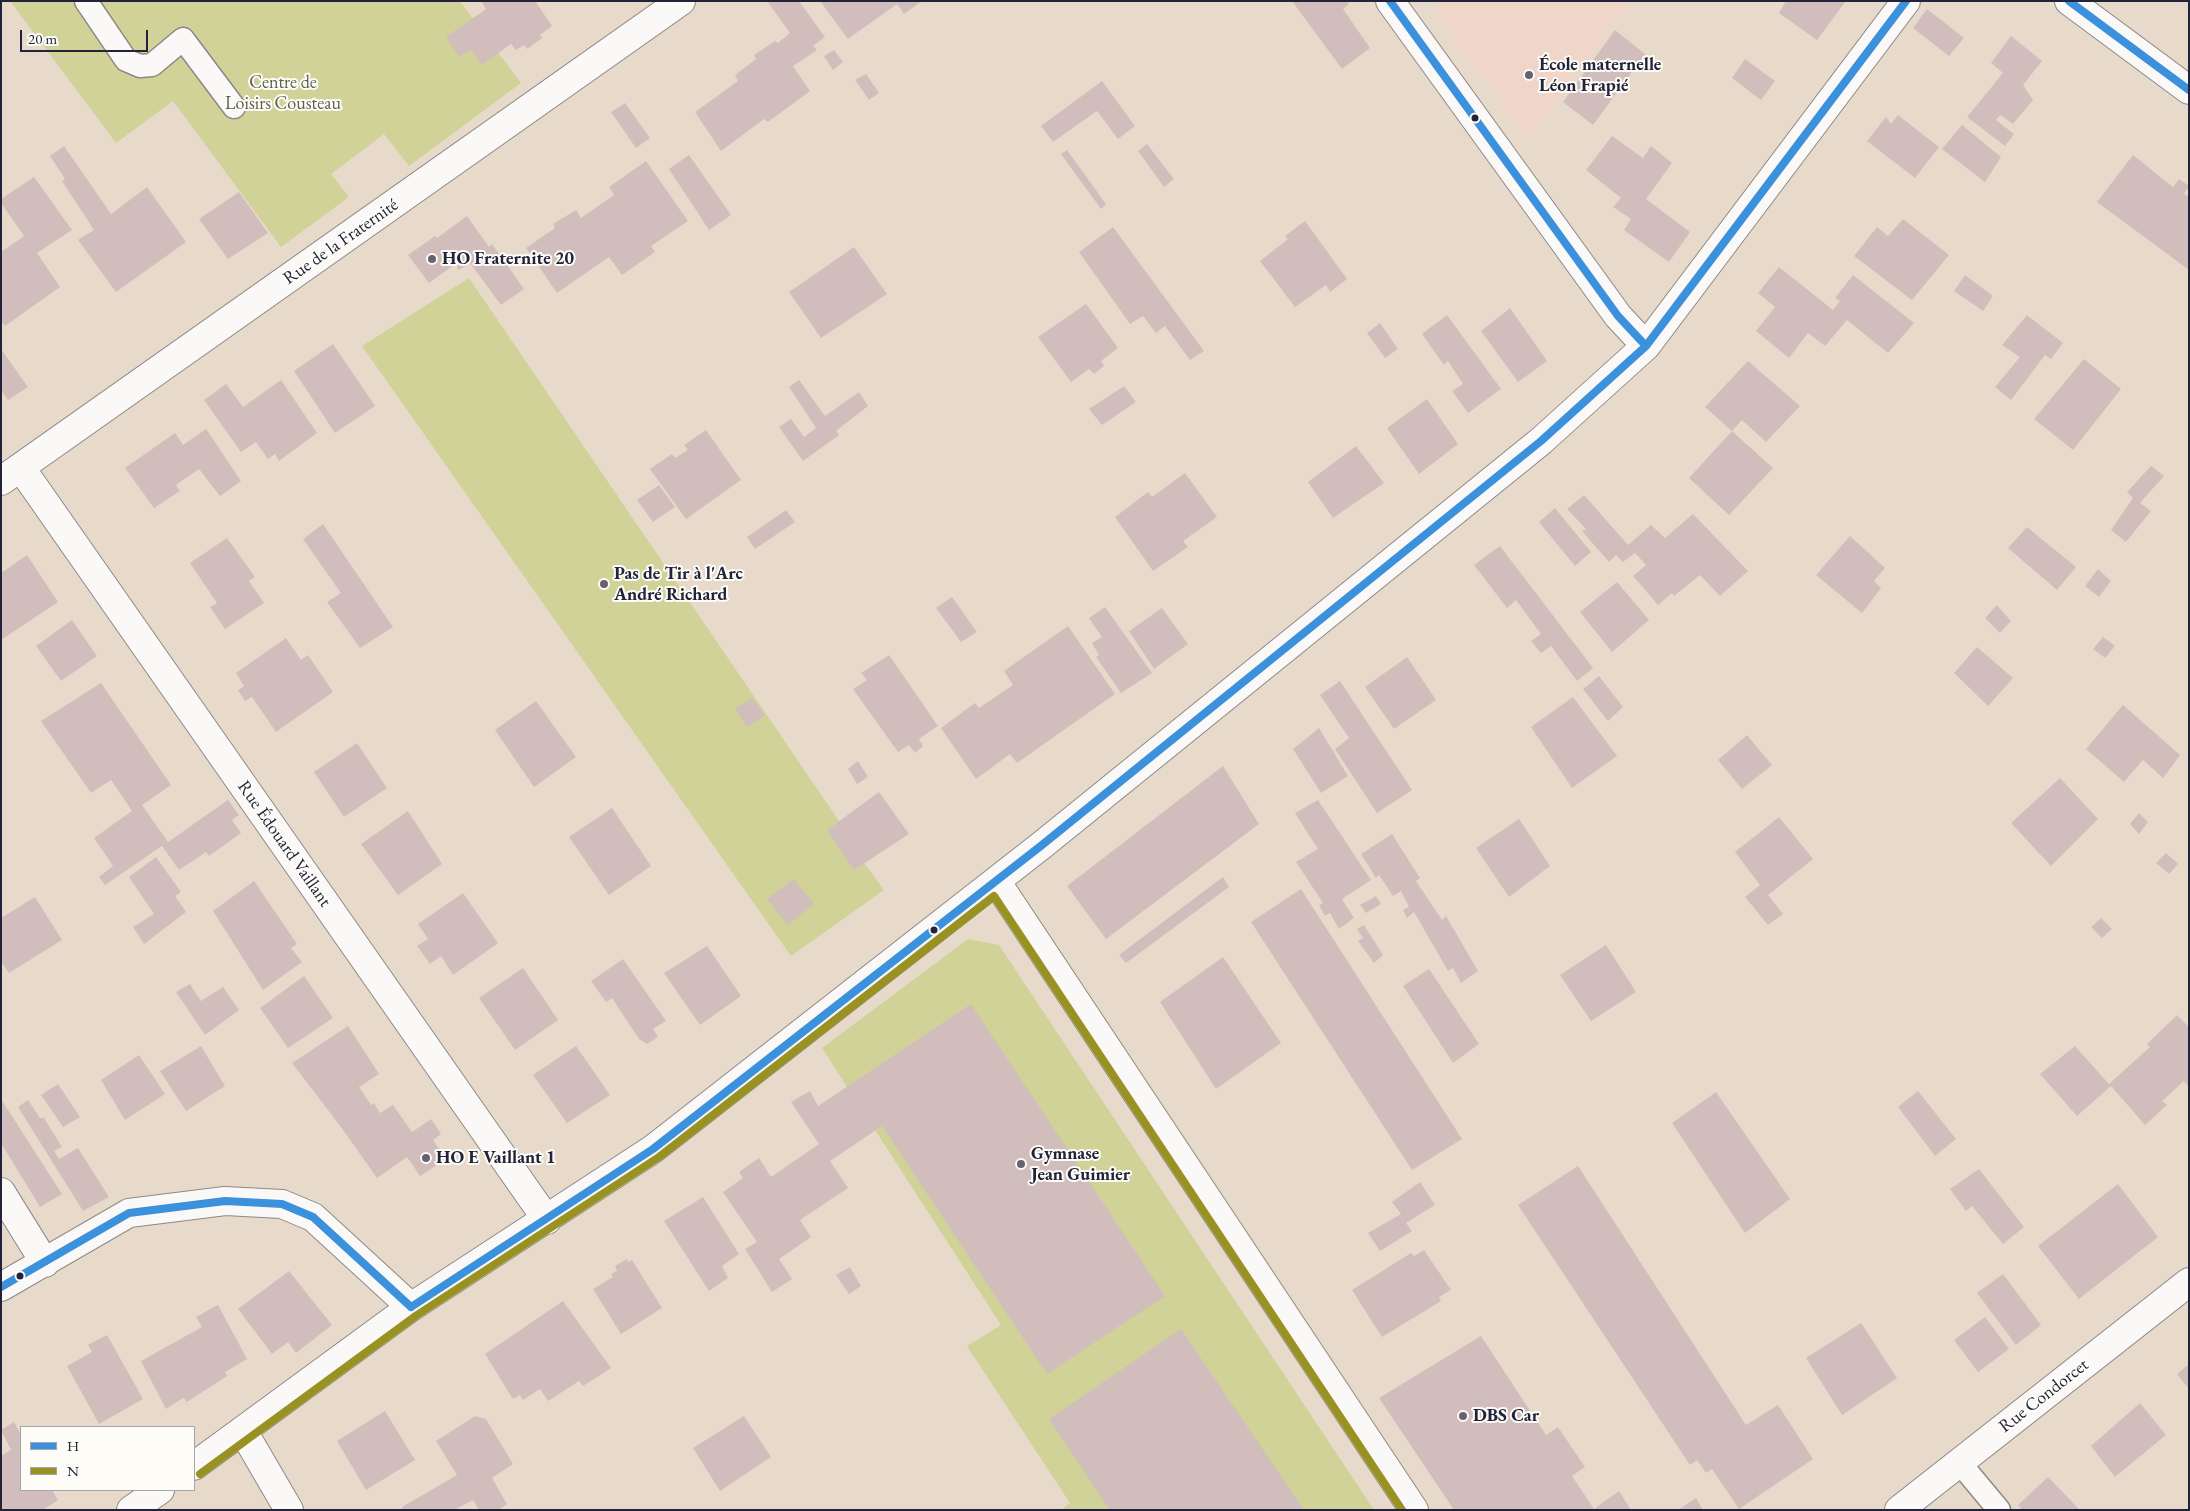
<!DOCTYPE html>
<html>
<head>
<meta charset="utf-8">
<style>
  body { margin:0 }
  #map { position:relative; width:2190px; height:1511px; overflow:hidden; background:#e7dacb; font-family:"EB Garamond",serif }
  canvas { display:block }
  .frame { position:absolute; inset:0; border:2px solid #22223b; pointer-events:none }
  .legend { position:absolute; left:20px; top:1426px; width:175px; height:65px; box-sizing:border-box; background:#fdfcf7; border:1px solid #a5a5ac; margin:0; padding:6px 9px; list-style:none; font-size:15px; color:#22223b }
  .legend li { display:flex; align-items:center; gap:10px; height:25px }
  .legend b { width:25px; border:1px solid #a5a5ac }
  .scale { position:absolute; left:20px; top:30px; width:128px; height:22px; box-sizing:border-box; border:2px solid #22223b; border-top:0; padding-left:6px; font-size:15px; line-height:18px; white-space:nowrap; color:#22223b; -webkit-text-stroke:4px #fdfcf7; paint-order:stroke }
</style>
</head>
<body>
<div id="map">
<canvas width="2190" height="1511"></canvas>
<div class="frame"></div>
<ul class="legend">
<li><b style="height:6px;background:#3c91dc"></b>H</li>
<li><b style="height:6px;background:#999223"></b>N</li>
</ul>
<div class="scale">20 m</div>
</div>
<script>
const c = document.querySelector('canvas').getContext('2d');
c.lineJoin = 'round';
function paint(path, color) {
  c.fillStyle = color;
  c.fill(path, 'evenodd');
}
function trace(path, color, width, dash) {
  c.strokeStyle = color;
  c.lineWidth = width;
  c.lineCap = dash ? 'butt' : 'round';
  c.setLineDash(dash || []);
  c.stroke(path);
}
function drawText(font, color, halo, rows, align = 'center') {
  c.font = font + ' "EB Garamond",serif';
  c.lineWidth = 4;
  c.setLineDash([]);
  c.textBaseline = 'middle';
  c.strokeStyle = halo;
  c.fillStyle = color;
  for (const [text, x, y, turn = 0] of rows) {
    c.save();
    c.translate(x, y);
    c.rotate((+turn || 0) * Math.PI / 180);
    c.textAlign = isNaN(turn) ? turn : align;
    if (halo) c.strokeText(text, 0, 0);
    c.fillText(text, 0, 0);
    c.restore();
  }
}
paint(new Path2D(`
  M1439 1H1631L1528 139 1435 12Z`), '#f0d5c9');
paint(new Path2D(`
  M10 1H460L521 83 409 166 384 134 331 174 349 197 281 247 173 101 116 143Z
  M469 278 839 821 854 870 864 863 884 890 791 956 362 346Z
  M968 939 999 945 1374 1510H1061L1070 1503 967 1346 1001 1325 822 1048Z`), '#d0d298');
paint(new Path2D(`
  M481 1H535L552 26 540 35 542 38 527 49 524 45 516 50 511 44 482 65 471 50 459 57 446 37 486 9Z
  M767 1H799L825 37 813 46 817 50 793 66 810 91 768 122 764 119 721 151 695 112 738 81 735 75 756 59 754 55 775 41 778 43 790 33Z
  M820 1H922L904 14 897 4 848 39Z
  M1292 1H1347L1349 4 1343 9 1370 48 1342 69Z
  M1786 1H1846L1817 40 1779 13Z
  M1927 9 1964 38 1949 56 1913 28Z
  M1615 30 1645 54 1593 125 1563 102Z
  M2011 36 2042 61 2023 85 2033 100 2013 124 2000 115 1996 120 2014 134 2005 146 1967 117 2003 73 1991 63Z
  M834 50 843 62 833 70 824 56Z
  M1745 59 1775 81 1761 100 1732 78Z
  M866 74 879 93 869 100 855 80Z
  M1102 81 1135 126 1118 139 1097 111 1053 142 1041 126Z
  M625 103 650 138 636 148 611 112Z
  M1898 115 1939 147 1915 178 1867 141 1886 117 1891 124Z
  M1962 125 2001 157 1985 182 1942 149Z
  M1612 136 1643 158 1651 146 1672 163 1646 199 1690 232 1669 262 1624 230 1631 219 1613 207 1621 198 1586 170Z
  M1147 144 1174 179 1164 187 1138 151Z
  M64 146 111 214 147 187 186 242 116 292 78 240 94 230 62 181 65 179 50 156Z
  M1067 150 1106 204 1101 209 1061 154Z
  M689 155 731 215 709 230 669 169Z
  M2133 155 2173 187 2179 179 2189 186 2184 194 2189 197V270L2097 202Z
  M646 161 688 221 651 246 655 252 622 275 609 257 557 293 526 248 555 228 553 224 576 210 581 218 614 195 609 187Z
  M34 177 72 230 37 253 60 287 5 326 1 321V252L24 236 1 203V199Z
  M239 192 268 233 228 259 199 219Z
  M467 216 489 247 492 244 524 289 501 305 470 263 459 270 455 264 429 283 408 255 435 236 437 238Z
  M1903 219 1949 255 1912 300 1854 256 1877 227 1888 236Z
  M1305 221 1347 279 1330 292 1326 285 1295 307 1260 261 1288 239 1285 236Z
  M1113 227 1179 317 1204 351 1190 360 1165 326 1156 333 1143 316 1130 324 1079 252Z
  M854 247 887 294 821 338 789 292Z
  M1779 267 1833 310 1840 301 1835 298 1853 275 1914 323 1888 353 1847 320 1825 346 1808 333 1789 358 1756 331 1775 307 1758 293Z
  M1965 275 1993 296 1983 311 1954 291Z
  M1086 304 1118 348 1101 361 1104 366 1094 374 1089 369 1071 382 1038 337Z
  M1510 308 1547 361 1518 382 1481 331Z
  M1447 315 1501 389 1468 413 1452 391 1463 384 1448 361 1444 365 1422 334Z
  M2027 315 2063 343 2051 359 2045 355 2011 400 1995 387 2020 357 2002 345Z
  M1380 323 1398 349 1385 358 1367 333Z
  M333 344 375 406 335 433 294 371Z
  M1 349 28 387 8 400 1 390Z
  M2084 359 2121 389 2073 450 2034 419Z
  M1748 361 1800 406 1766 442 1742 420 1732 431 1705 407Z
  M281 380 317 433 279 461 275 454 268 459 256 442 241 452 204 400 226 384 243 407Z
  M799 380 825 416 859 392 868 406 836 431 839 435 803 461 779 427 791 419 804 437 816 428 789 387Z
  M1124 386 1136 402 1102 425 1089 409Z
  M1427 399 1458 444 1419 474 1387 428Z
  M206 429 241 481 220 496 199 469 176 485 180 491 154 508 125 468 175 433 183 445Z
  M706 430 741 480 686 519 650 469 672 454 675 458 688 450 684 445Z
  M1732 431 1773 468 1729 515 1689 478Z
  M1356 446 1384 483 1333 518 1308 482Z
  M2151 466 2164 476 2140 503 2151 511 2126 542 2111 530 2133 498 2127 492Z
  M1185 473 1217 517 1183 541 1188 547 1153 571 1115 517 1148 492 1152 497Z
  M659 485 675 507 653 522 637 500Z
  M1584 495 1628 545 1651 525 1665 538 1693 514 1748 571 1720 596 1700 575 1674 596 1672 593 1658 605 1633 576 1646 565 1635 553 1623 562 1616 555 1609 562 1582 531 1586 529 1567 509Z
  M1555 508 1591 552 1575 566 1539 522Z
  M786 510 795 522 755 549 747 537Z
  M323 524 393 627 360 648 327 602 341 593 303 539Z
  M2027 527 2076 567 2057 590 2008 548Z
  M1850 536 1885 568 1874 581 1881 588 1862 613 1816 575Z
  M227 538 255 577 249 581 264 603 225 629 210 607 217 603 190 563Z
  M1500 546 1593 668 1577 681 1551 646 1541 653 1531 641 1541 634 1516 600 1507 608 1474 565Z
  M27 555 58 602 1 640V573Z
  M2098 569 2111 581 2099 597 2085 586Z
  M1617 582 1649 620 1612 652 1580 612Z
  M952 597 977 632 961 642 936 608Z
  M1997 605 2011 621 2000 633 1985 618Z
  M1105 607 1152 673 1121 693 1096 657 1099 655 1092 643 1102 637 1089 618Z
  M1162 608 1188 644 1154 669 1129 631Z
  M72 620 97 656 61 681 36 646Z
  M1068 626 1115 694 1017 763 1010 754 976 779 941 728 975 703 979 708 1013 685 1004 671Z
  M2103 637 2115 646 2105 658 2093 649Z
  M286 638 301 660 308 655 333 692 276 732 252 697 245 701 238 690 244 686 236 673Z
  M1977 647 2013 678 1988 706 1954 673Z
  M889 655 938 726 919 739 923 746 915 753 909 745 898 752 853 689 867 680 861 673Z
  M1407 657 1436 700 1394 729 1365 687Z
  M1599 676 1623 707 1608 721 1583 689Z
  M1340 681 1412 790 1377 813 1335 749 1349 738 1320 695Z
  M101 683 171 785 142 805 168 842 228 800 239 815 232 820 241 833 209 856 206 852 179 870 162 846 105 885 99 877 113 866 94 838 132 811 111 780 91 793 41 721Z
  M1573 697 1617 756 1572 788 1531 727Z
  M752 698 765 715 747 727 735 709Z
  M536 701 576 757 534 787 495 730Z
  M2123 705 2180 755 2163 778 2143 760 2124 782 2086 749Z
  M1319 728 1348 776 1321 793 1293 749Z
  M1747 735 1772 765 1742 789 1718 760Z
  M357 743 387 788 344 817 314 772Z
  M858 761 868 777 857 784 848 769Z
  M1223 766 1259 824 1106 939 1067 886Z
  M2060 778 2098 819 2051 866 2011 823Z
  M879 792 909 834 854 870 827 830Z
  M1318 800 1371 880 1342 899 1354 918 1339 929 1330 913 1325 916 1319 905 1323 903 1296 862 1318 849 1295 813Z
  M612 808 651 866 609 895 569 837Z
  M408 811 442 864 398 895 361 844Z
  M2139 813 2148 822 2139 834 2130 824Z
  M1779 817 1813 859 1768 895 1783 914 1768 925 1745 897 1760 885 1735 852Z
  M1519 819 1550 866 1509 897 1476 848Z
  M1392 834 1420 878 1416 881 1442 920 1446 916 1478 971 1461 983 1453 968 1448 971 1414 912 1407 918 1403 910 1409 907 1401 891 1393 896 1379 875 1376 878 1361 854Z
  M2166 853 2178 864 2169 874 2156 863Z
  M156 857 181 892 175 896 186 912 144 944 133 927 154 914 129 877Z
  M1223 877 1229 887 1126 963 1119 955Z
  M794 879 814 904 788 925 767 899Z
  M254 881 297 944 291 948 302 962 263 990 213 911Z
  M1301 889 1462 1139 1412 1170 1251 922Z
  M463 893 498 943 453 975 441 956 430 964 417 946 428 939 418 924Z
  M1376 896 1381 904 1366 913 1360 905Z
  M35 897 62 940 9 973 1 961V918Z
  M2101 918 2112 929 2102 938 2091 927Z
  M1364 925 1383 955 1374 963 1358 941 1363 938 1357 929Z
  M1606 945 1636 992 1591 1021 1560 975Z
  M707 946 741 996 700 1025 664 973Z
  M1223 957 1281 1043 1216 1089 1160 1002Z
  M623 959 666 1021 653 1029 658 1037 647 1044 639 1039 612 998 606 1002 591 981Z
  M523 968 558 1020 515 1050 479 998Z
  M1429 969 1479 1044 1453 1063 1403 986Z
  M304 976 333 1018 288 1048 260 1008Z
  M190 984 201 1001 223 987 239 1010 205 1035 176 992Z
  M971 1004 1165 1296 1047 1374 882 1126 830 1161 848 1188 800 1220 811 1237 779 1259 792 1279 772 1292 745 1249 757 1242 723 1192 743 1178 739 1172 759 1158 771 1177 819 1144 791 1102 810 1091 818 1106Z
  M2177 1015 2189 1027V1087L2184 1081 2162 1101 2167 1105 2145 1125 2111 1086 2077 1116 2040 1074 2075 1046 2109 1084 2150 1047 2147 1044Z
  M348 1026 379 1074 359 1087 371 1105 374 1103 380 1113 393 1105 412 1132 431 1119 441 1134 433 1140 446 1159 420 1176 407 1157 377 1178 341 1127 292 1063Z
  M201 1046 225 1086 186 1111 160 1071Z
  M576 1046 610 1095 567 1123 533 1075Z
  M139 1055 165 1094 125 1120 101 1080Z
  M58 1084 80 1117 63 1127 41 1095Z
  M1918 1091 1956 1139 1935 1156 1898 1107Z
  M1716 1092 1790 1199 1745 1233 1672 1123Z
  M1 1099 62 1194 40 1207 1 1143Z
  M28 1100 40 1118H44L62 1147 54 1151 59 1159 78 1148 109 1197 83 1211 18 1107Z
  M1578 1166 1746 1425 1778 1405 1813 1459 1739 1509 1712 1469 1706 1473 1697 1460 1690 1465 1518 1205Z
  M1979 1169 2024 1227 2003 1244 1972 1206 1966 1211 1950 1189Z
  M1420 1182 1435 1205 1406 1223 1412 1231 1380 1251 1368 1233 1401 1214 1392 1202Z
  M2118 1184 2158 1237 2079 1299 2038 1246Z
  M703 1197 739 1254 722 1266 728 1278 709 1291 664 1221Z
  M1424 1250 1451 1290 1439 1297 1441 1301 1382 1337 1352 1290 1411 1253 1414 1256Z
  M627 1259 628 1262 632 1260 662 1308 621 1334 593 1289 613 1277 611 1274 617 1271 615 1266Z
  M850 1267 861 1286 849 1294 836 1275Z
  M289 1271 332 1325 296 1353 288 1342 272 1354 238 1309Z
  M2003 1274 2041 1325 2016 1345 1977 1293Z
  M563 1301 611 1368 583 1386 579 1381 548 1401 540 1389 523 1400 520 1395 513 1399 485 1354Z
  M218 1305 247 1359 225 1372 227 1376 187 1402 183 1398 166 1409 141 1361 202 1327 196 1317Z
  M1985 1317 2009 1349 1978 1372 1954 1340Z
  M1861 1323 1897 1378 1842 1415 1806 1358Z
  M1181 1329 1304 1510H1110L1049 1419Z
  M107 1335 143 1399 99 1424 67 1366 92 1352 88 1345Z
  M1481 1336 1546 1435 1558 1427 1585 1467 1572 1476 1594 1509 1619 1491 1631 1510H1454L1379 1398Z
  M2189 1364V1389L2177 1374Z
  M2140 1403 2166 1435 2115 1477 2091 1446Z
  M385 1411 415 1460 366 1490 337 1441Z
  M475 1416 486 1419 513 1464 492 1478 507 1504 498 1510H479L473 1500 454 1510H404L402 1507 457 1475 436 1441Z
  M744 1416 771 1457 720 1491 693 1448Z
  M14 1422 21 1435V1490H52L58 1500 43 1510H1V1456L11 1450 1 1430Z
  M2048 1477 2080 1510H2022L2018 1505Z
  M1696 1498 1703 1510H1678Z`), '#d1bebc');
const service = new Path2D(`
  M86 1 126 60 140 66 152 65 183 39 234 107
  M1959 1462 1999 1510`);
const minor = new Path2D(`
  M1390 1 1618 316 1646 346
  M2069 1 2189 90
  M21 468 547 1220
  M1 481 681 1
  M996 881 1414 1510
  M1 1192 45 1263
  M1 1287 129 1213 225 1201 282 1204 313 1217 411 1307
  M243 1431 289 1510
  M194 1466 411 1307 653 1149 1042 845 1541 441 1646 346 1906 1
  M131 1510 160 1490
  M1899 1510 2189 1282`);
trace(service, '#8e8884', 25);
trace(minor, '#8e8884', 30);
trace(service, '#fbf9f7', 22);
trace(minor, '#fbf9f7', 28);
trace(new Path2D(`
  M1390 1 1618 316 1646 346
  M2069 1 2189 90
  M1 1287 129 1213 225 1201 282 1204 313 1217 411 1307
  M411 1307 653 1149 1042 845 1541 441 1646 346 1906 1`), '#3c91dc', 8);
trace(new Path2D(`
  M200 1474 417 1315 659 1157 994 896 1402 1510`), '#999223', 8);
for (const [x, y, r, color] of [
  [1529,75,5,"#67626d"],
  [1475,118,4.5,"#22223b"],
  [432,259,5,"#67626d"],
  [604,584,5,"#67626d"],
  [934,930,4.5,"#22223b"],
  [426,1158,5,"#67626d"],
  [1021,1164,5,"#67626d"],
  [20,1276,4.5,"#22223b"],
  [1463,1416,5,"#67626d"]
]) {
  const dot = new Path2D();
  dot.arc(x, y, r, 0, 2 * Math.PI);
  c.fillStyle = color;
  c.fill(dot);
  trace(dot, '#fdfcf7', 2);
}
drawText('bold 18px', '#22223b', '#fdfcf7', [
  ["École maternelle",1539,65],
  ["Léon Frapié",1539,86],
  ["HO Fraternite 20",442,259],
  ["Pas de Tir à l'Arc",614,574],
  ["André Richard",614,595],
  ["Gymnase",1031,1154],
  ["Jean Guimier",1031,1175],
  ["HO E Vaillant 1",436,1158],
  ["DBS Car",1473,1416]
], 'left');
drawText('18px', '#595e4d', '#fdfcf7', [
  ["Centre de",283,83],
  ["Loisirs Cousteau",283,104]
]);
drawText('18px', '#22223b', '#fdfcf7', [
  ["Rue de la Fraternité",341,242,-35],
  ["Rue Édouard Vaillant",284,844,55],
  ["Rue Condorcet",2044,1396,-38]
]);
</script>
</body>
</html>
